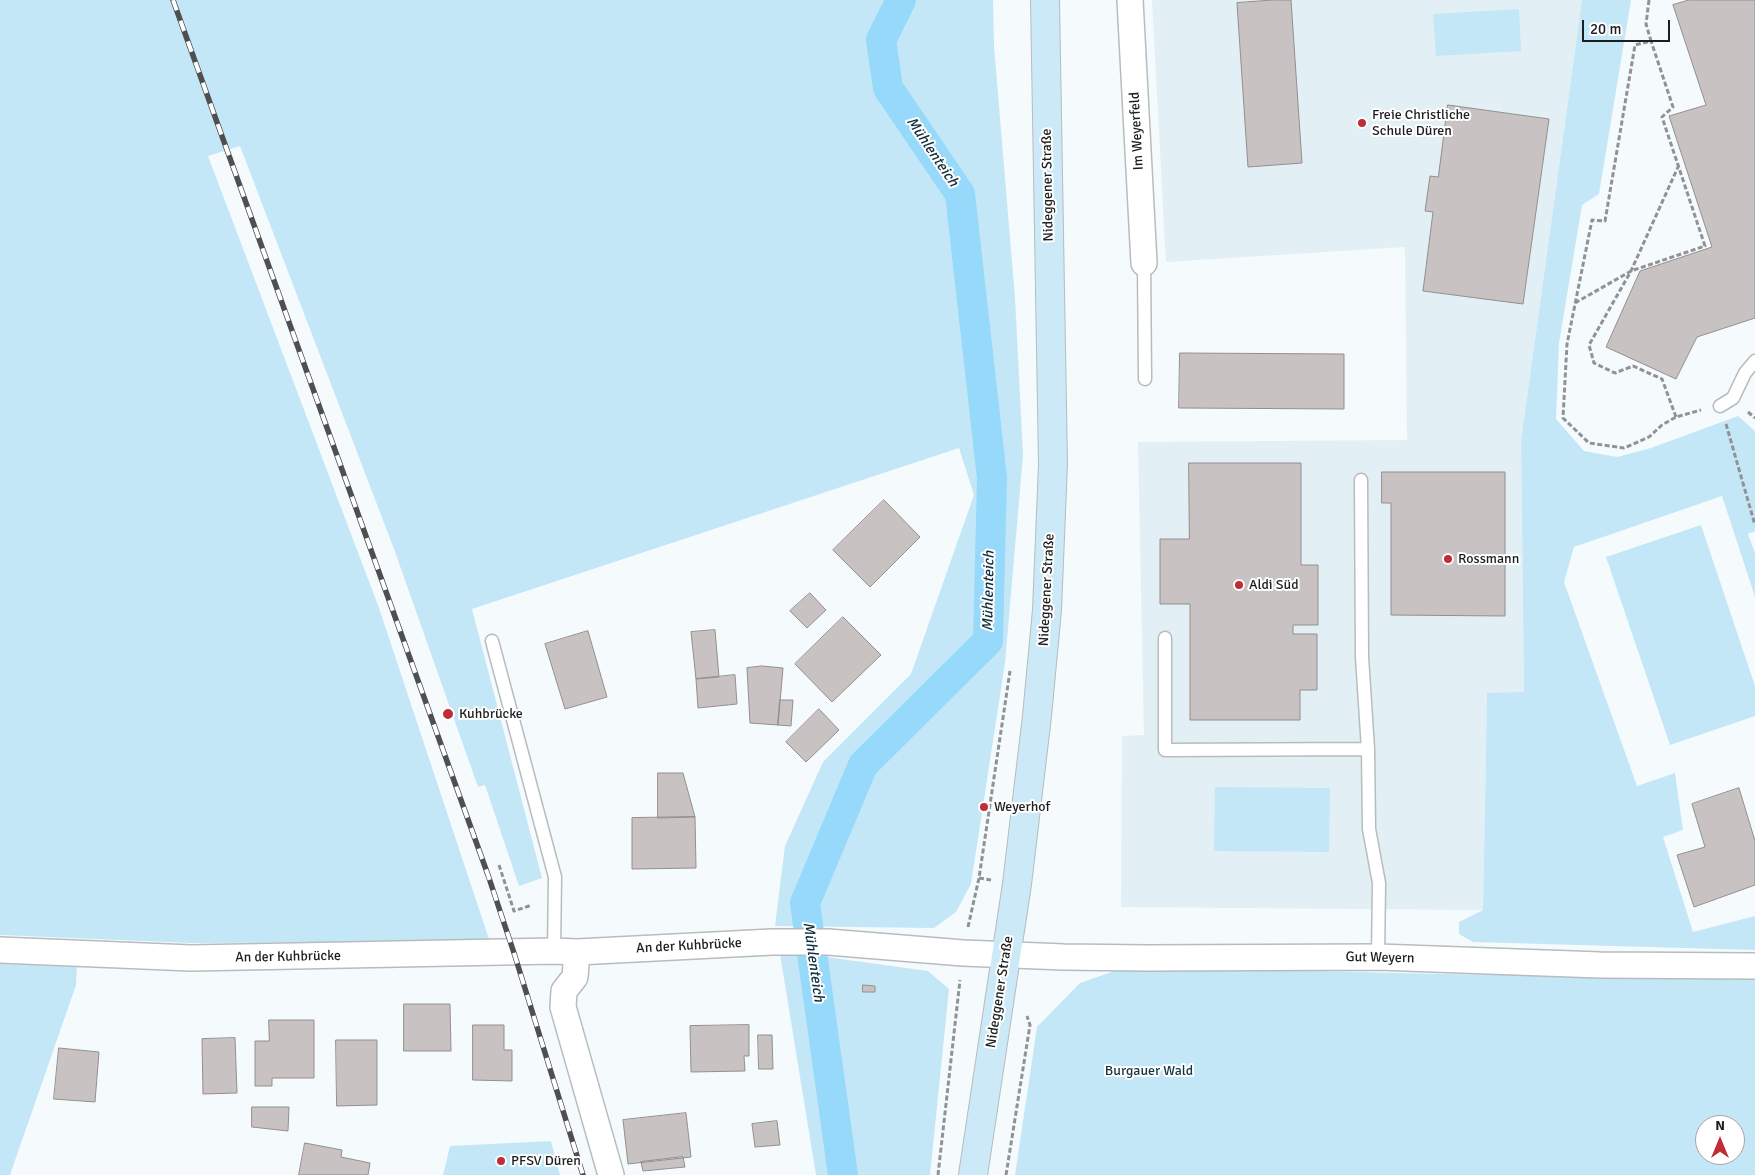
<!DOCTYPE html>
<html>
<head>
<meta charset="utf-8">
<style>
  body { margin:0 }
  #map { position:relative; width:1755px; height:1175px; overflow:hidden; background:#f5fafd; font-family:Signika,sans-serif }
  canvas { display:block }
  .north { position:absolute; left:1695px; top:1115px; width:50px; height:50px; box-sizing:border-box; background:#fff; border:1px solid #a5a5a5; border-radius:50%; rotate:0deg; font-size:14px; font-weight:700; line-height:20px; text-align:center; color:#1d1e1f }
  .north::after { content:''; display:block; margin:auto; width:18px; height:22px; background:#be2d38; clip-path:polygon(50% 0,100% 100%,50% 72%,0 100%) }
  .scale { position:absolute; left:1582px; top:20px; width:88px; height:22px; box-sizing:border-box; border:2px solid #1d1e1f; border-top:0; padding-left:6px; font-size:15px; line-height:18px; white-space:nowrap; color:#1d1e1f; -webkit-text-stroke:4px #fff; paint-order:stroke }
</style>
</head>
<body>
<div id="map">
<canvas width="1755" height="1175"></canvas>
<div class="north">N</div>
<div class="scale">20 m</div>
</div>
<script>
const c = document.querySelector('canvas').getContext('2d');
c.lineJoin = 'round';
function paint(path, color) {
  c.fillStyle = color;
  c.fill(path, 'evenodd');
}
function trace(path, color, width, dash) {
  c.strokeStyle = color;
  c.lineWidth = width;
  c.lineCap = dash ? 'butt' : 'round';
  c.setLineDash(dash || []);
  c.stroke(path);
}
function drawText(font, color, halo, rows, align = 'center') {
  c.font = font + ' Signika,sans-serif';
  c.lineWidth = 4;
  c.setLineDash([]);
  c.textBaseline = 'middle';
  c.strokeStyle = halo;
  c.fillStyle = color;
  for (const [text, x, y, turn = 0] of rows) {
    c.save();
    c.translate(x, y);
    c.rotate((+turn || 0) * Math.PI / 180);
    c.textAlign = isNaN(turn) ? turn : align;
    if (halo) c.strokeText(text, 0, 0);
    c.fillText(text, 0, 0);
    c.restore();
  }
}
paint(new Path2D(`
  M1152 0H1582L1521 441 1524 693H1487L1483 910 1121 907 1122 736 1144 735 1138 442 1407 440 1405 247 1166 262Z`), '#e2eff5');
paint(new Path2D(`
  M0 0H993L994 46 1015 298 1023 455 1005 663 971 884 956 912 934 928 775 926 785 846 823 762 911 674 974 495 959 448 472 609 542 878 519 886 485 785 478 787 394 549 240 146 208 156 379 608 490 942 191 943 0 935Z
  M1582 0H1631L1599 194 1582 205 1559 343 1556 419 1584 451 1617 457 1651 448 1738 416 1755 431V531L1748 534 1755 553V597L1722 496 1574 547 1564 582 1637 786 1675 773 1683 830 1663 837 1693 932 1755 916V950L1473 942 1459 934V922L1483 910 1487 693 1524 692 1521 441Z
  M1519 9 1521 51 1436 56 1433 14Z
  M1701 525 1755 686V716L1670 745 1606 557Z
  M1215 787 1330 788 1329 852 1214 851Z
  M780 954 826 957 928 971 949 989 930 1175H816Z
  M0 964 77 966 76 985 10 1175H0Z
  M1129 966C1338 972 1546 977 1755 978V1175H1015L1037 1027 1080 983ZM1705 1125H1735V1155H1705Z
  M551 1141 560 1175H443L450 1146Z`), '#c4e7f8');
trace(new Path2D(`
  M843 1175 805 903 863 765 988 641 992 478 960 194 888 88 881 40 901 0`), '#97d9fa', 30);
const building = new Path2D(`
  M1273 0H1291L1302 163 1248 167 1237 3Z
  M1689 0H1755V318L1697 337 1676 379 1606 347 1640 271 1712 247 1669 116 1706 105 1673 5Z
  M1448 105 1549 119 1523 304 1423 291 1433 212 1425 211 1430 176 1438 177Z
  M1180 353 1344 354V409L1179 408Z
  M1189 463H1301V565H1318V625H1293V634H1317V690H1300V720H1190V604H1160V539H1189Z
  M1382 472H1505V616L1391 615V503H1382Z
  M884 500 920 537 870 587 833 550Z
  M810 593 826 610 807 628 790 611Z
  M843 617 881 655 832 702 795 664Z
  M715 630 719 677 696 679 691 632Z
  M588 631 607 697 565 709 545 644Z
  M762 666 783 668 778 725 750 723 747 668Z
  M735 675 737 704 698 708 696 679Z
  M780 700H793L791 726 778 725Z
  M819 709 839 730 806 762 786 742Z
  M658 773H683L695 817 658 818Z
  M1739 788 1755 841V885L1694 907 1677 855 1705 847 1692 804Z
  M695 817 696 868 632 869V818Z
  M863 985 875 986V992H863Z
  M404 1004H450L451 1051H404Z
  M269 1020H314V1078H272V1086H255V1041H269Z
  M473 1025H504V1050H512V1081L473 1080Z
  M749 1025V1056H744L745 1071 691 1072 690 1026Z
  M758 1035H772L773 1069H759Z
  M235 1038 237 1093 203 1094 202 1039Z
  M336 1040H377V1105L337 1106Z
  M59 1048 99 1052 95 1102 54 1099Z
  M252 1107H289L288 1131 252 1127Z
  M686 1113 691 1157 628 1164 623 1120Z
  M777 1121 780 1145 755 1147 752 1124Z
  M305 1143 342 1150 341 1157 370 1163 368 1175H299Z
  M683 1157 685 1167 643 1171 641 1162Z`);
paint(building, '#c8c3c2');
trace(building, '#948f8e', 1);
const service = new Path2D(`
  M1144 263 1145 379
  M1720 406 1733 398 1745 373 1755 361
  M1361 480 1362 657 1368 749 1369 829 1379 883 1378 957
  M1165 638V750L1368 749
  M492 641 555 877 554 951`);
const minor = new Path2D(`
  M1130 0 1144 263
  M0 950 191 958 554 951 577 952 772 942H828L963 953 1064 957 1147 958 1378 957 1600 965 1755 966
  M577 952 575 977 564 991 563 1007 611 1175`);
const secondary = new Path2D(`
  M973 1175 1017 884 1037 716 1047 610 1053 464 1045 0`);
trace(service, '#b7bcbe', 15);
trace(minor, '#b7bcbe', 28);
trace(secondary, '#b7bcbe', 30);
trace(new Path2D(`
  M1649 0 1646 24 1651 41 1635 45 1605 221 1592 220 1567 344 1563 418 1589 443 1624 448 1649 437 1662 425 1676 417 1701 410
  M1575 303 1631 271 1705 246 1662 117 1673 107 1651 41
  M1748 412 1755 418
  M1676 417 1662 379 1633 366 1615 373 1594 363 1589 345 1631 271 1678 167
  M1726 424 1755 525
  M499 865 514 911 532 905
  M979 878 991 880
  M968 927 979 878 1010 671
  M938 1175 960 980
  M1006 1175 1030 1025 1027 1016`), '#909395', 3, [5, 2.5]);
trace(service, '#fff', 12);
trace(minor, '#fff', 25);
trace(secondary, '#cbe9f7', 28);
const rail = new Path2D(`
  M173 0 488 875 514 953 583 1175`);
trace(rail, '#4e4f51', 5.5);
trace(rail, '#fff', 4, [11]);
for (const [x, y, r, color] of [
  [1362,123,5,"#be2d38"],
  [1448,559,5,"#be2d38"],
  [1239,585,5,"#be2d38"],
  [448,714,6,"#be2d38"],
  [984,807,5,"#be2d38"],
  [501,1161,5,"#be2d38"]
]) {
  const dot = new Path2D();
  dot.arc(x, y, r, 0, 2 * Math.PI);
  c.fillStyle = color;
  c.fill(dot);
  trace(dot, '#fff', 2);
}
drawText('14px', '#1d1e1f', '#fff', [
  ["Freie Christliche",1372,115],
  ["Schule Düren",1372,131],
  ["Rossmann",1458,559],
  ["Aldi Süd",1249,585],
  ["Kuhbrücke",459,714],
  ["Weyerhof",994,807],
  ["PFSV Düren",511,1161]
], 'left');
drawText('14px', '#1d1e1f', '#fff', [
  ["Im Weyerfeld",1137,131,-93],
  ["Nideggener Straße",1048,185,-91],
  ["Nideggener Straße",1047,590,-87],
  ["An der Kuhbrücke",689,946,-3],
  ["An der Kuhbrücke",288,957,-1],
  ["Gut Weyern",1380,958,1],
  ["Nideggener Straße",1000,992,-81]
]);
drawText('14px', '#153442', '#fff', [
  ["Burgauer Wald",1149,1071]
]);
drawText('italic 15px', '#102f3d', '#fff', [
  ["Mühlenteich",932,152,56],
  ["Mühlenteich",989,591,-89],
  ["Mühlenteich",813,962,82]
]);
</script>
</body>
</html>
